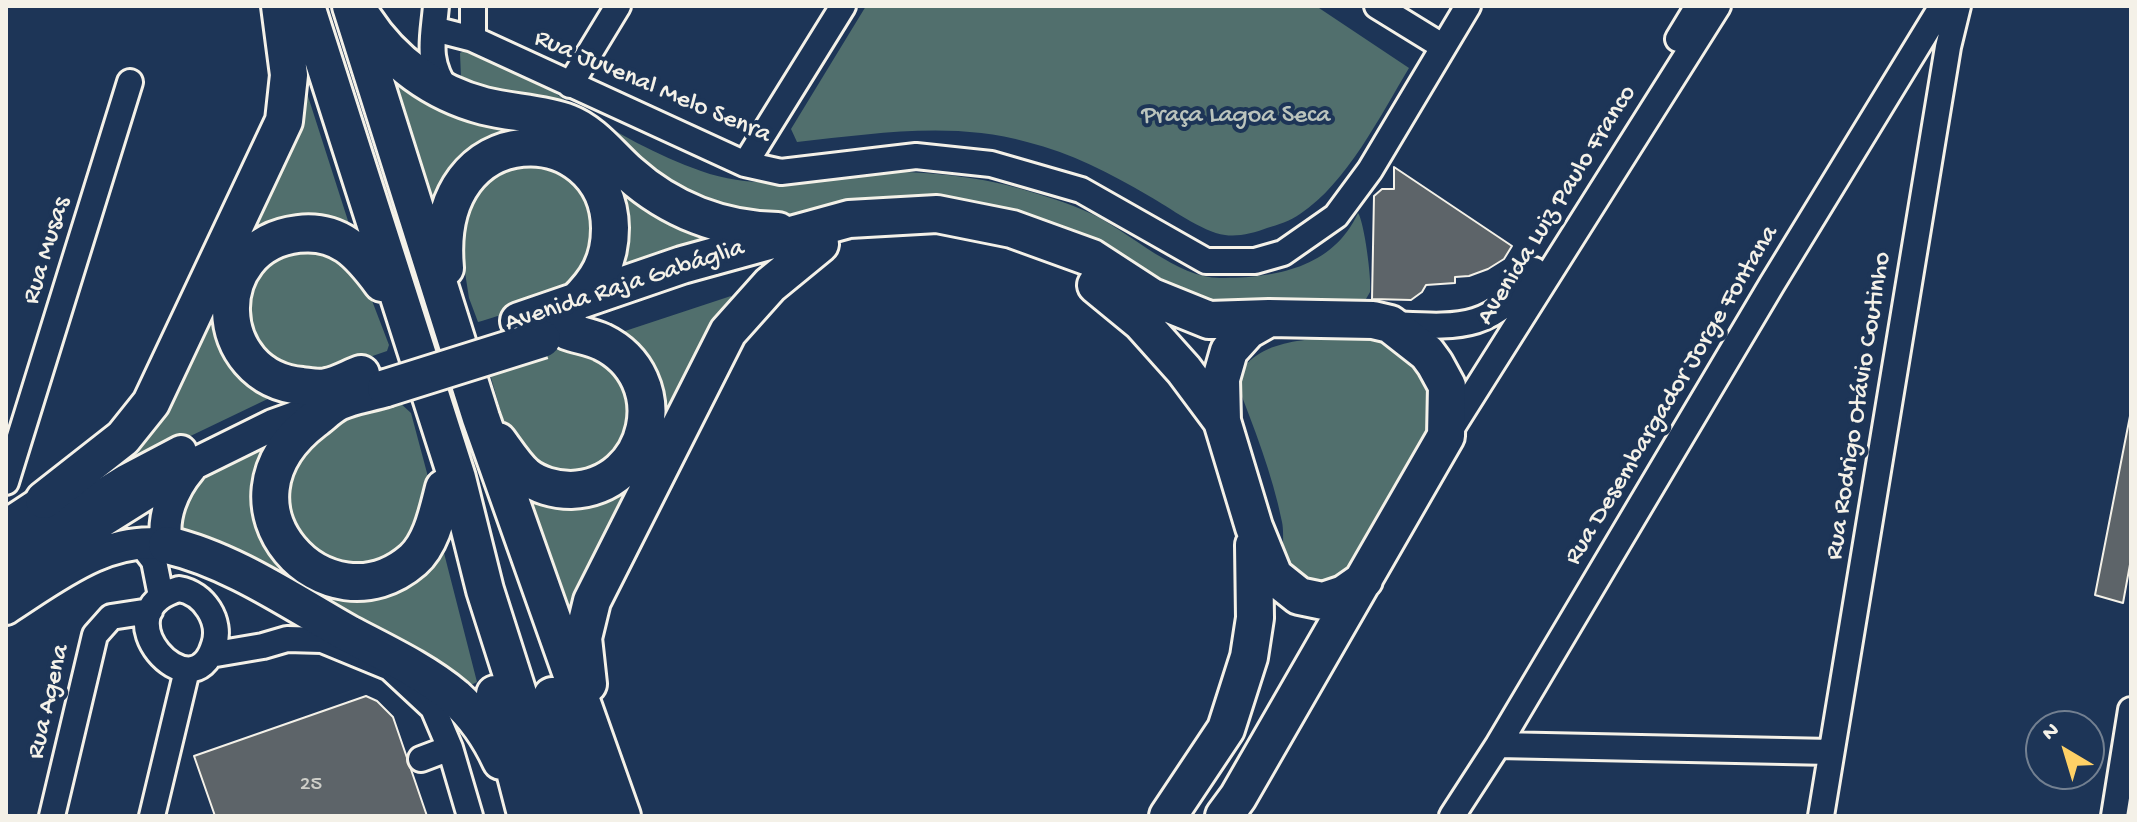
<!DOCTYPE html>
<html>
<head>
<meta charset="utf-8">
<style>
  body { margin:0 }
  #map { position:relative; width:2137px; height:822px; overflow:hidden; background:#1d3557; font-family:"Gochi Hand",sans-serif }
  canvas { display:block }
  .frame { position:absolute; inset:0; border:8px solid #f4f1e8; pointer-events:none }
  .north { position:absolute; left:2025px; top:710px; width:80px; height:80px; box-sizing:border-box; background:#1d3557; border:2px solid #738091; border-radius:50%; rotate:322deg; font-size:22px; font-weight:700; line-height:32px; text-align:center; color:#f4f1e8 }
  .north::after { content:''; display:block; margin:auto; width:28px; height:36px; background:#ffd166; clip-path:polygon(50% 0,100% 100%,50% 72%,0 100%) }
</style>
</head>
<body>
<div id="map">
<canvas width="2137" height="822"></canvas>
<div class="frame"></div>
<div class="north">N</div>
</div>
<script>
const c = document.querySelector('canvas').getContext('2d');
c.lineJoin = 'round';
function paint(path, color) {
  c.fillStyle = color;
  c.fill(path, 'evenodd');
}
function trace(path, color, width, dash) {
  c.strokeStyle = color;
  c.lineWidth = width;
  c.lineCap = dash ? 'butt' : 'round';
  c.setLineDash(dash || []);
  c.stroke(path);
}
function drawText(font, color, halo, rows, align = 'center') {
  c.font = font + ' "Gochi Hand",sans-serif';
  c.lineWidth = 8;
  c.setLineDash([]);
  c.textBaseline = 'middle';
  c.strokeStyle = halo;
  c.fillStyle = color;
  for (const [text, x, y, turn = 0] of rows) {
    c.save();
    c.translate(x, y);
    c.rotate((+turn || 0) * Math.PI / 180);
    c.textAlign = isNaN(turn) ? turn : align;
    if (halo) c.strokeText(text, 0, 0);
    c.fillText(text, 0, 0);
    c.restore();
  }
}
paint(new Path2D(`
  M866 6H1316L1409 68C1380 116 1347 183 1300 214 1290 221 1278 225 1267 228 1254 233 1238 237 1225 235 1202 232 1169 207 1149 196 1110 173 1071 153 1027 142 951 121 874 134 797 142L791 129Z
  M465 50C482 56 500 61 516 69 537 80 557 95 577 108 615 132 658 156 701 171 760 192 814 178 874 173 912 169 981 177 1018 188 1042 195 1069 203 1092 214 1131 233 1177 278 1220 278 1275 278 1333 268 1358 213 1364 221 1372 280 1370 292 1369 294 1365 301 1363 303L1204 302 1137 273 843 210 775 217 726 214 461 77 460 53Z
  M388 66 465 118 510 133 555 138 657 216 677 226 718 238 613 281 620 243 554 142 433 205 428 198Z
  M305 87 350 227 226 277 278 394 130 465 124 455Z
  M546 162C556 169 570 175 578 184 604 212 597 260 571 286 559 297 496 317 478 322L469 298 461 247 468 198 499 168Z
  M326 249 366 285 389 345 387 351 332 370 311 373 257 353 243 311 245 286 270 255Z
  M731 296 733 301 567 623 528 494 535 492 554 508 591 506 607 500 646 457 619 333Z
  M1358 336 1390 343 1418 368 1433 397 1427 442 1352 573C1332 579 1306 591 1289 570 1280 559 1285 536 1282 522 1272 473 1254 428 1236 381 1255 335 1316 340 1358 336Z
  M566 347 608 361 631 391 625 446 596 471 549 473 508 437 490 374 495 369Z
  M399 402 411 413 427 473 429 496 411 545 371 569 324 562 287 521 283 486 319 432 371 410Z
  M269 440 263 467 321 589 440 545 444 553 477 682 471 685 421 652 180 531C180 518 182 505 189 494 201 476 249 452 269 440Z`), '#516f6d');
const building = new Path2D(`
  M1394 167 1512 246 1504 259 1488 269 1469 276 1455 277V283L1426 285 1422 292 1411 300 1372 299 1374 196 1382 189H1394Z
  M2131 411V559L2123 603 2095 595Z
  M366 696 377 701 393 717 427 816H215L194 756Z`);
paint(building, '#5d6469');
trace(building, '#f4f1e8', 2);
const minor = new Path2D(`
  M436 6C433 41 426 59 447 91
  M1377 6 1442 46
  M434 29 473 39 745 164 781 172 916 156 991 164 1081 190 1206 261H1255L1283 253 1336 216 1370 170 1468 6
  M473 39V6
  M1678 39 1698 6
  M570 85 618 6
  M745 164 843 6
  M1390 324C1456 327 1494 333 1534 270
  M1448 434 1718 6
  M6 482 130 82
  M140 543 154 561 161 596
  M179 589C204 593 222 621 214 645 193 716 98 612 179 589Z
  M210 655 263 646 287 639 322 640 390 668 433 708 450 748 470 816
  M1498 745 1831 752
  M421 759 450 748
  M52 816 95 635 111 617 150 611
  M152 816 187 670
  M1452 816 1498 745 1772 284 1942 6
  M1821 816 1948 47 1958 6
  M2114 816 2131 710`);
const major = new Path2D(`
  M6 525 44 500 64 495
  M6 554 126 480 181 451
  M6 582 194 464 273 425 329 405
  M6 609C53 579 109 534 167 545 161 518 173 489 190 469`);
const highway = new Path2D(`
  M306 6 457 478 485 590 557 816
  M351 6 481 418 622 816
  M364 19C392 62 434 93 484 106 511 113 542 113 568 123 592 132 610 156 629 173 670 210 722 230 778 231
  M445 268C431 111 609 118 610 228 610 261 598 281 575 303
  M1096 285 1141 322 1184 370 1222 421
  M1269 318 1248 330 1229 351 1221 379 1222 421 1254 527 1274 576 1299 596 1323 601 1344 594 1364 580
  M519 321 682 265 849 219 937 214 1012 229 1092 258 1152 297 1209 320 1269 318 1373 320 1390 324 1427 353 1435 364 1447 386 1446 436 1238 797 1224 816
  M361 374C350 378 338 385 327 387 319 389 310 387 302 386 210 378 206 245 298 234 339 229 360 253 382 283
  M386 388C371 393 352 395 338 402 330 406 322 414 314 420 203 505 328 634 413 560 432 543 438 511 444 488
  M498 441C506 452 515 466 525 475 537 485 555 490 571 490 652 487 676 378 602 342 591 337 578 335 567 331
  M44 500 123 438 151 403 284 121 289 75 280 6
  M167 545C232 560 292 602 349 634 385 653 424 671 455 697 475 715 490 737 501 761
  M588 684 583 638 592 601 728 332 770 285 820 244
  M495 694 526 814
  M552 696 591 816
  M1168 816 1226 729 1249 657 1255 618 1254 545`);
trace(minor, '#f4f1e8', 30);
trace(major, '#f4f1e8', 36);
trace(highway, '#f4f1e8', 42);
trace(minor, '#1d3557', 24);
trace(major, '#1d3557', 30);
trace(highway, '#1d3557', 36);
const highwayBridge = new Path2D(`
  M386 388 542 339`);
trace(highwayBridge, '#f4f1e8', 42, []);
trace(highwayBridge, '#1d3557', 36);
drawText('22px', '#cecec8', null, [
  ["25",311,786]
]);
drawText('26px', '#f4f1e8', '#1d3557', [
  ["Rua Juvenal Melo Senra",652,88,23],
  ["Avenida Luiz Paulo Franco",1558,206,-58],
  ["Rua Musas",48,251,-73],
  ["Avenida Raja Gabáglia",625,287,-18],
  ["Rua Desembargador Jorge Fontana",1673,396,-59],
  ["Rua Rodrigo Otávio Coutinho",1860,406,-81],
  ["Rua Agena",50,702,-77]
]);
drawText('26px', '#bbc4bd', '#1d3557', [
  ["Praça Lagoa Seca",1236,117]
]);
</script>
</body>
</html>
